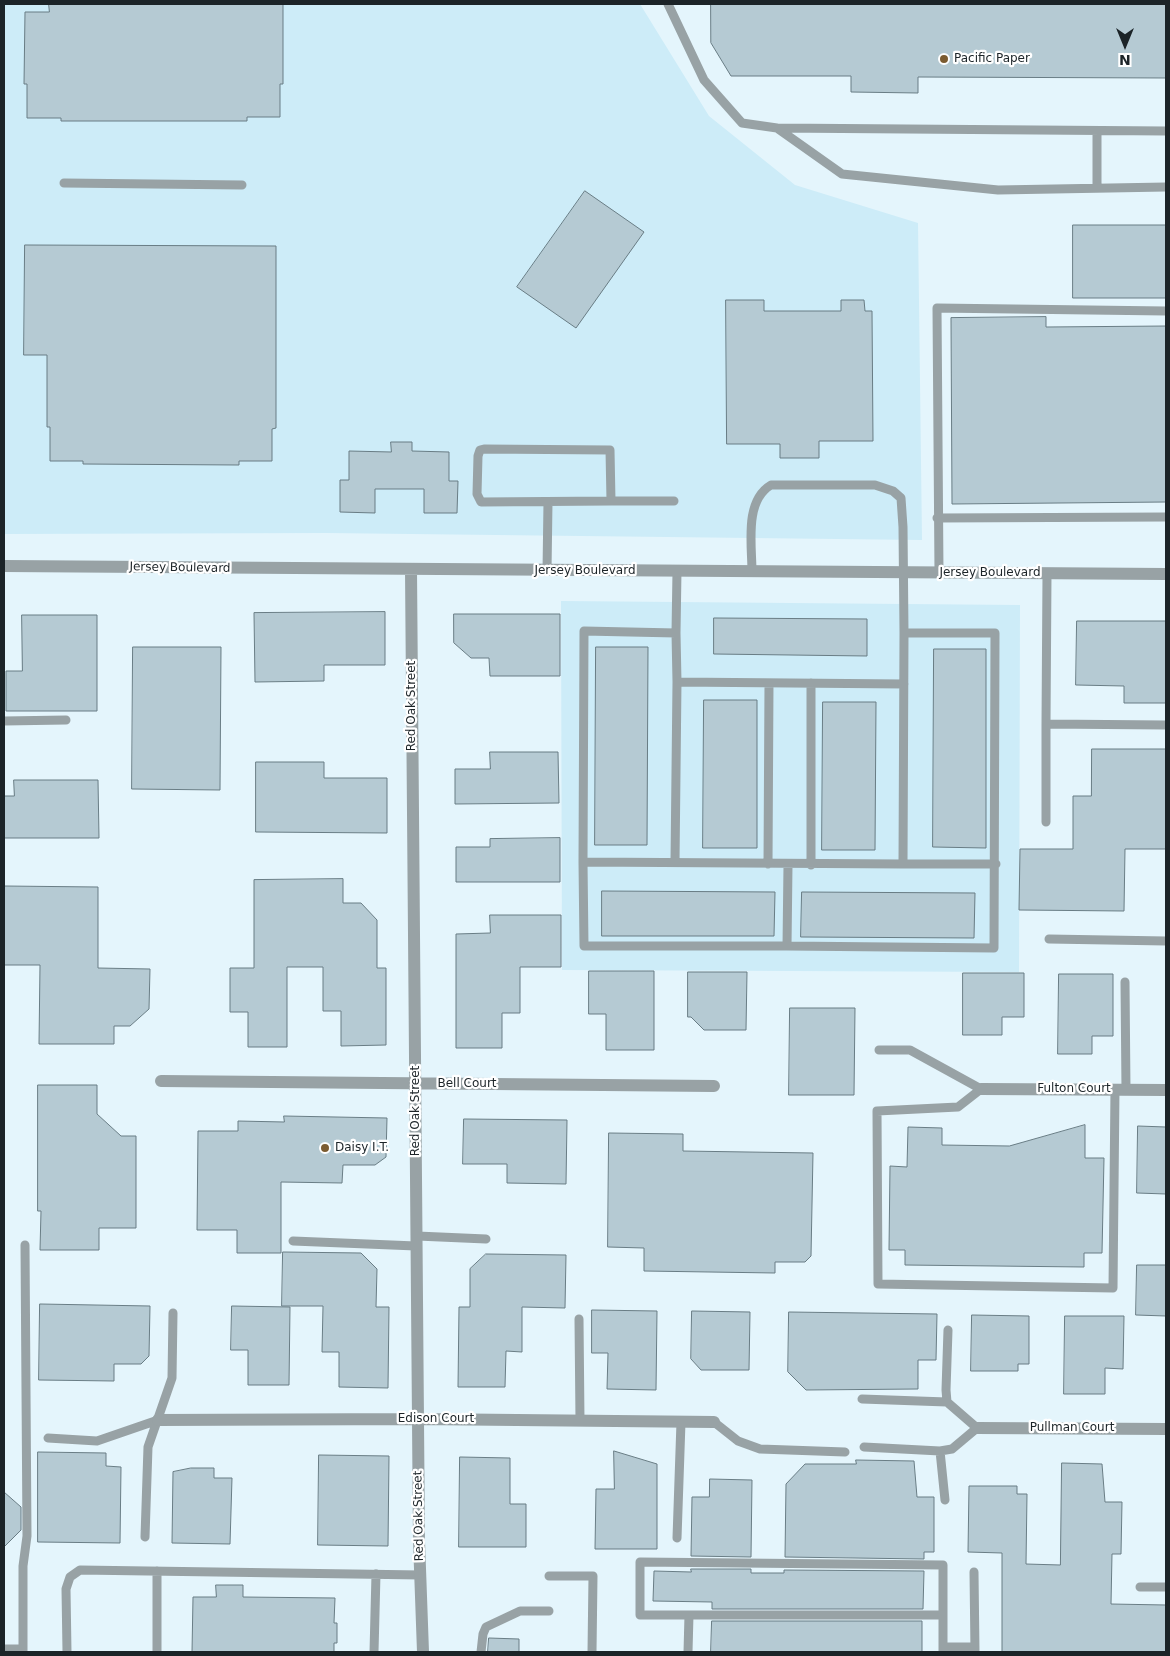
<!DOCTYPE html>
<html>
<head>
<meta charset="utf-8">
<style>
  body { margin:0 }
  #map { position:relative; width:1170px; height:1656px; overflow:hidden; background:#e4f5fc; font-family:"DejaVu Sans",sans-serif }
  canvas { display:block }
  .frame { position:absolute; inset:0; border:5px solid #1c2428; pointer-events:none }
  .north { position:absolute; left:1100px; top:20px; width:50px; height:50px; -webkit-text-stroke:4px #fff; paint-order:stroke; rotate:180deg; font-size:14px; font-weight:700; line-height:20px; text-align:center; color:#1c2428 }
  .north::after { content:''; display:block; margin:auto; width:18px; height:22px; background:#1c2428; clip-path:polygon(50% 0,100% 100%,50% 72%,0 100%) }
</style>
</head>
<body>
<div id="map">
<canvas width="1170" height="1656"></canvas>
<div class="frame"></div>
<div class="north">N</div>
</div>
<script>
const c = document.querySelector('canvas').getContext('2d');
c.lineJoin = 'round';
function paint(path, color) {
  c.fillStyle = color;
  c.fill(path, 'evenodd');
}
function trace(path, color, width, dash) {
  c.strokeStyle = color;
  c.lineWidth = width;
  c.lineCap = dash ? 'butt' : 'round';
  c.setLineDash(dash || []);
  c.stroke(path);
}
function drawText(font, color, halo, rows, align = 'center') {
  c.font = font + ' "DejaVu Sans",sans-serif';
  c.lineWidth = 4.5;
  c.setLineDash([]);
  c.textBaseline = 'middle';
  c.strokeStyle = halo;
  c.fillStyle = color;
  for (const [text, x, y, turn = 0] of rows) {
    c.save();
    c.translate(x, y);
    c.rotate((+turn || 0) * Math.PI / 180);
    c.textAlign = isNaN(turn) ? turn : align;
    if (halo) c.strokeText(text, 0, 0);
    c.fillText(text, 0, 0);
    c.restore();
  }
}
paint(new Path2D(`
  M4 4H640L709 116 795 185 918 223 922 540 326 533 4 534Z
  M561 601 1020 605 1019 972 562 970Z`), '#cdecf8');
const building = new Path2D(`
  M49 4H283V84H280V117H247V121H61V118H27V84H24L25 12H49Z
  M711 4H1166V78L918 77V93L851 92V76H731L711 43Z
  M585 191 644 232 576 328 517 287Z
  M1073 225H1166V298H1073Z
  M25 245 276 246V428L272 429V461H239V465L83 464V461H50V427H47V355H24Z
  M726 300H764V311H841V300H864L865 311H872L873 441H819V458H780V444H727Z
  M1046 317V327L1166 326V502L952 504 951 318Z
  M391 442H412V451L449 452V481H458L457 513H424V489H375V513L340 512V480H349V451L391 452Z
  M385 612V665H324V681L255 682 254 613Z
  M454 614H560V676H490L489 658H471L454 643Z
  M22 615H97V711H6V671H22Z
  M714 618 867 619V656L714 654Z
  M1077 621H1166V703H1124V686L1076 685Z
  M133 647H221L220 790 132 789Z
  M596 647H648L647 845H595Z
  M934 649H986V848L933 847Z
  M704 700H757V848H703Z
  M823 702H876L875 850H822Z
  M1092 749H1166V849H1125L1124 911 1019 910 1020 849H1073V796H1091Z
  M490 752H558L559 803 455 804V769H490Z
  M256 762H324V778H387V833L256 832Z
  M14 780H98L99 838H4V796H14Z
  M560 838V882H456V847H490V839Z
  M343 879V903H361L377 920V968H386V1045L341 1046V1011H323V967H287V1047H248V1012H230V968H254V880Z
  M4 886 98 887V968L150 969 149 1009 130 1026H114V1044H39L40 965H4Z
  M602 891 775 892 774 936H602Z
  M802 892 975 893 974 938 801 937Z
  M490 915H561V967H520V1013H502V1048H456V934L490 933Z
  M589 971H654V1050H606V1014H589Z
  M688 972H747L746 1030H704L691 1017H688Z
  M963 973H1024V1017H1002V1035H963Z
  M1059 974H1113V1036H1092V1054H1058Z
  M790 1008H855L854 1095H789Z
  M38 1085H97V1114L121 1136H136V1228H99V1250H40L41 1211H38Z
  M284 1116 387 1118 386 1157 375 1165H343L342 1183 281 1182V1253H237V1230H197L198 1131H238V1121L284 1122Z
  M464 1119 567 1120 566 1184 507 1183V1164H463Z
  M1085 1125V1158H1104L1102 1253H1084V1267L905 1265V1250H889L890 1166 907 1167 908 1127 942 1128V1145L1009 1146Z
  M1138 1126 1166 1127V1194L1137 1193Z
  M609 1133 683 1134V1151L813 1153 811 1256 805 1262H775V1273L644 1271V1248L608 1247Z
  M283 1252 361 1253 377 1269 376 1307H389L388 1388 339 1387V1352H322L323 1306H282Z
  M486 1254 566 1255 565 1308 522 1307V1352L506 1351 505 1387H458L459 1307H470V1269Z
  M1137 1265H1166V1316L1136 1315Z
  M40 1304 150 1306 149 1356 141 1364H114V1381L39 1380Z
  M232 1306 290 1307 289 1385H248V1350H231Z
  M592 1310 657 1311 656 1390 607 1389 608 1353H592Z
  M692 1311 750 1312 749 1370H701L691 1359Z
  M789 1312 937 1314 936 1360H918V1389L806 1390 788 1372Z
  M972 1315 1029 1316V1364H1018V1371H971Z
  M1065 1316H1124L1123 1369 1105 1368V1394H1064Z
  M614 1451 657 1464V1549H595L596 1489H614Z
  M38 1452 106 1453V1466L121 1467 120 1543 38 1542Z
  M319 1455 389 1456 388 1546 318 1545Z
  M460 1457 510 1458V1504H526V1547H459Z
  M856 1460 914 1461 917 1497H934V1552H924V1559L785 1557 786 1484 805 1464H856Z
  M1062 1463 1102 1464 1105 1502H1122L1121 1554H1112L1111 1604 1166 1605V1652H1002V1553L968 1552 969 1486H1017V1494H1027L1026 1564 1060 1565Z
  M191 1468H214V1478H232L230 1544 172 1543 173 1472Z
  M710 1479 752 1480 751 1557 691 1556 692 1497H709Z
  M4 1492 21 1507V1530L4 1547Z
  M691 1569H751V1573H784V1570L924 1571 923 1609H712V1602L653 1601 654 1571 691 1572Z
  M216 1585H243V1597L335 1598 334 1623H337V1643H334V1652H192L193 1597H216Z
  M712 1621H922V1652H711Z
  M489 1638 519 1639V1652H488Z`);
paint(building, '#b5cad3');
trace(building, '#697d85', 1);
trace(new Path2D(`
  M668 4 704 80 742 123 777 128
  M1097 131V187
  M1166 131 777 128 842 174 998 190 1166 187
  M64 183 242 185
  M484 449 610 450 611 501 481 502 477 494 478 456 480 450Z
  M611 501H674
  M937 518 1166 517
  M547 571 548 502
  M677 571 676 633 584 631 583 862 903 864 904 633 903 527 901 498 893 491 875 485H771C744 501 752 545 752 572
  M939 573 937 308 1166 311
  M1047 574 1046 724 1166 725
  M676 633 677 682 904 684
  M4 721 66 720
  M1046 724V822
  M583 862 584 946H787
  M675 862 677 682
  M768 864 769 683
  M903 864H996
  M788 865 787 946 994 948 995 633H904
  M811 865V683
  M1049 939 1166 941
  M1125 982 1126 1090
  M879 1050H910L981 1089 958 1107 877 1111 878 1284 1113 1288 1115 1089
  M417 1236 486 1239
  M293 1241 416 1246
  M579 1319 580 1421
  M862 1399 947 1402
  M714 1422 738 1441 760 1449 845 1452
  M48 1438 97 1441 158 1420
  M864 1447 940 1451 952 1449 977 1428 947 1402 946 1390 948 1330
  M940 1451 945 1500
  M145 1537 148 1447 172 1378 173 1313
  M677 1538 681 1422
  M157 1571V1652
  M974 1572 975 1652
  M549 1576H593L592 1652
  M1140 1587H1166
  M943 1647H975
  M4 1649H23
  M23 1652V1566L27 1536 25 1245
  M67 1652 66 1589 70 1577 80 1570 421 1575
  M374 1652 376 1574
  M481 1652 483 1634 486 1627 520 1611H549
  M688 1652 689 1615
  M943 1652V1565L640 1562V1615H943`), '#98a2a5', 9);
trace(new Path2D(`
  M4 566 1166 574
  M411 570 419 1541 423 1652
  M161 1081 714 1086
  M981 1089 1166 1090
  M158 1420 418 1419 714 1422
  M977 1428 1166 1429`), '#98a2a5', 12);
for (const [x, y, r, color] of [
  [944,59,5,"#7b5b30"],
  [325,1148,5,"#7b5b30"]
]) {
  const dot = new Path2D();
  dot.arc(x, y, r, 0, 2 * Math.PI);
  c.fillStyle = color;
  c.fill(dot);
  trace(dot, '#fff', 2);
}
drawText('12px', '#1c2428', '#fff', [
  ["Pacific Paper",954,59],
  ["Daisy I.T.",335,1148]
], 'left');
drawText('12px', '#1c2428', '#fff', [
  ["Jersey Boulevard",180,568,1],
  ["Jersey Boulevard",585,571],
  ["Jersey Boulevard",990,573],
  ["Red Oak Street",412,706,-90],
  ["Bell Court",467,1084],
  ["Fulton Court",1074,1089],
  ["Red Oak Street",416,1111,-90],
  ["Edison Court",436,1419],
  ["Pullman Court",1072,1428],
  ["Red Oak Street",419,1516,-91]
]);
</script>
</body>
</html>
